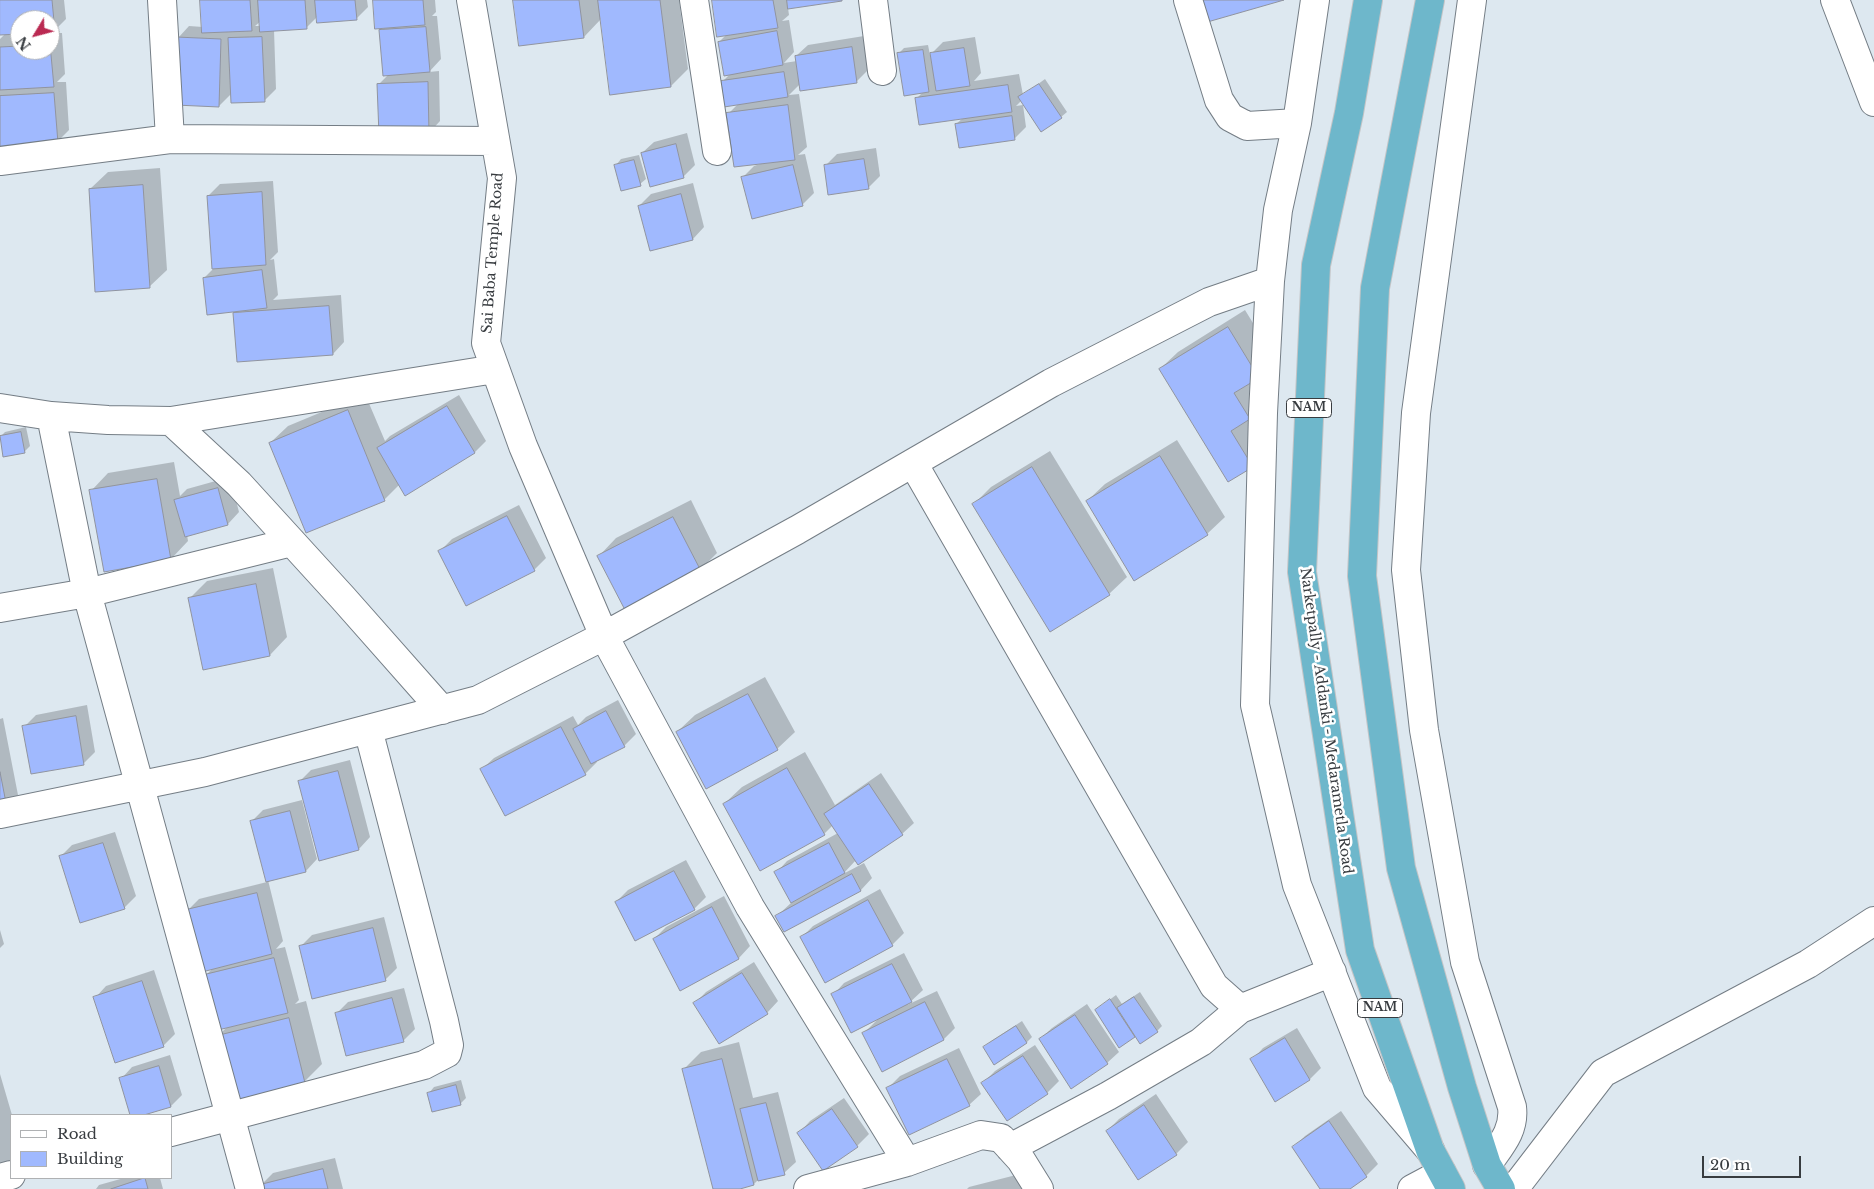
<!DOCTYPE html>
<html>
<head>
<meta charset="utf-8">
<style>
  body { margin:0 }
  #map { position:relative; width:1874px; height:1189px; overflow:hidden; background:#dde8f0; font-family:"Libre Baskerville",serif }
  canvas { display:block }
  .legend { position:absolute; left:10px; top:1114px; width:162px; height:65px; box-sizing:border-box; background:#fff; border:1px solid #afb1b3; margin:0; padding:6px 9px; list-style:none; font-size:15px; color:#383c40 }
  .legend li { display:flex; align-items:center; gap:10px; height:25px }
  .legend b { width:25px; border:1px solid #afb1b3 }
  .north { position:absolute; left:10px; top:10px; width:50px; height:50px; box-sizing:border-box; background:#fff; border:1px solid #afb1b3; border-radius:50%; rotate:233deg; font-size:14px; font-weight:700; line-height:20px; text-align:center; color:#383c40 }
  .north::after { content:''; display:block; margin:auto; width:18px; height:22px; background:#ba2a52; clip-path:polygon(50% 0,100% 100%,50% 72%,0 100%) }
  .scale { position:absolute; left:1702px; top:1156px; width:99px; height:22px; box-sizing:border-box; border:2px solid #383c40; border-top:0; padding-left:6px; font-size:15px; line-height:18px; white-space:nowrap; color:#383c40; -webkit-text-stroke:4px #fff; paint-order:stroke }
</style>
</head>
<body>
<div id="map">
<canvas width="1874" height="1189"></canvas>
<ul class="legend">
<li><b style="height:6px;background:#fff"></b>Road</li>
<li><b style="height:14px;background:#a0b9fe"></b>Building</li>
</ul>
<div class="north">N</div>
<div class="scale">20 m</div>
</div>
<script>
const c = document.querySelector('canvas').getContext('2d');
c.lineJoin = 'round';
function paint(path, color) {
  c.fillStyle = color;
  c.fill(path, 'evenodd');
}
function trace(path, color, width, dash) {
  c.strokeStyle = color;
  c.lineWidth = width;
  c.lineCap = dash ? 'butt' : 'round';
  c.setLineDash(dash || []);
  c.stroke(path);
}
function drawText(font, color, halo, rows, align = 'center') {
  c.font = font + ' "Libre Baskerville",serif';
  c.lineWidth = 5;
  c.setLineDash([]);
  c.textBaseline = 'middle';
  c.strokeStyle = halo;
  c.fillStyle = color;
  for (const [text, x, y, turn = 0] of rows) {
    c.save();
    c.translate(x, y);
    c.rotate((+turn || 0) * Math.PI / 180);
    c.textAlign = isNaN(turn) ? turn : align;
    if (halo) c.strokeText(text, 0, 0);
    c.fillText(text, 0, 0);
    c.restore();
  }
}
paint(new Path2D(`
  M0 0H64L66 19 52 33H62L65 74 57 82H66L69 130 57 142 0 146V90L1 89H0V39L5 34 0 25ZM20 20H50V50H20Z
  M202 0H367L368 7 356 19 317 17 306 28 274 30 276 89 264 101 232 93 219 106 178 38 189 26 203 27ZM261 21V26H255Z
  M374 0H435L436 12 432 16H437L441 59 429 72 439 71 440 121 429 133 379 84 388 75 381 31 385 27Z
  M514 0H679L688 69 671 86 601 19 584 37Z
  M713 0H841L788 8 789 15 782 21 789 20 794 52 784 63 797 61 796 56 808 45 864 36 868 70 857 81 800 84 789 95 799 94 807 147 798 155 805 154 814 193 803 204 753 217 742 178 754 166 760 164 728 114 738 104 722 82 731 73 719 42 727 34Z
  M975 37 981 73 974 81 1019 74 1023 95 1045 79 1067 112 1061 117 1022 100 1016 106 1023 105 1026 127 1015 138 956 124 963 118 916 99 923 92 898 54 904 48 928 45 930 55 943 42Z
  M687 133 695 165 683 177 642 153 654 142Z
  M876 148 880 176 868 188 825 166 837 154Z
  M639 155 646 179 640 184 616 165 621 159Z
  M160 168 167 270 149 287 90 189 108 172Z
  M273 181 278 252 270 260 274 259 278 295 273 300 341 295 344 342 333 354 234 314 237 310 204 278 213 269 208 196 220 184Z
  M693 183 704 227 693 239 651 250 639 206 651 194Z
  M1245 310 1275 359 1252 466 1160 369 1178 352Z
  M365 394 385 441 390 436 459 395 486 441 475 452 406 494 400 484 384 500 270 443 288 426Z
  M26 427 30 446 24 452 4 456 0 437 5 432Z
  M1177 440 1225 517 1207 534 1087 501 1105 484Z
  M1050 451 1127 577 1109 594 974 504 991 487Z
  M174 462 180 496 187 489 230 477 239 512 228 524 187 535 188 541 171 559 91 491 108 473Z
  M691 500 717 553 700 570 599 556 616 538Z
  M519 505 546 558 534 570 467 604 440 551 452 539Z
  M273 568 287 637 270 655 204 668 189 599 207 581Z
  M765 677 795 732 777 749 677 732 695 715Z
  M618 700 636 734 624 746 596 760 597 762 585 774 482 769 494 758 573 716 578 725 586 717Z
  M87 705 95 752 83 764 24 727 36 715Z
  M3 718 18 795 6 807 0 808V719Z
  M805 752 835 805 881 773 914 823 902 834 856 860 843 874 864 863 872 878 861 890 785 931 777 916 792 902 776 873 787 861 838 833 833 825 824 834 724 804 742 787Z
  M350 760 370 837 359 849 300 781 311 770Z
  M302 800 317 859 306 871 268 880 283 941 276 949 285 947 299 1000 295 1004 306 1001 322 1064 304 1082 218 1036 228 1026 206 975 213 968 187 911 199 899 267 882 252 821 263 810Z
  M115 832 136 896 124 908 61 856 72 845Z
  M686 860 706 897 694 909 616 902 628 890Z
  M880 889 904 933 892 945 802 937 813 926Z
  M724 896 750 946 739 958 681 989 654 939 666 927Z
  M384 917 397 968 385 980 300 947 312 935Z
  M0 930 4 944 0 948Z
  M904 953 923 990 907 1005 937 991 955 1028 944 1039 882 1070 864 1033 879 1018 833 995 844 983Z
  M754 962 778 1001 767 1013 695 1003 706 992Z
  M154 970 175 1034 163 1046 95 998 106 986Z
  M404 988 415 1029 403 1041 336 1014 348 1002Z
  M1140 992 1162 1026 1157 1031 1136 1035 1134 1036 1096 1010 1116 995 1122 1004Z
  M1087 1004 1119 1052 1107 1063 1040 1039 1052 1028Z
  M1022 1021 1032 1037 1027 1042 995 1063 985 1047 990 1042Z
  M1297 1028 1321 1068 1310 1079 1276 1100 1252 1060 1263 1048Z
  M739 1042 753 1098 778 1092 796 1162 784 1173 758 1180 754 1184 735 1189H715L683 1070 701 1052Z
  M1035 1045 1059 1081 1047 1093 983 1083 995 1071Z
  M959 1048 981 1094 969 1105 888 1088 900 1076Z
  M170 1055 182 1095 171 1106 140 1115H132L121 1079 132 1067Z
  M0 1074 12 1115 11 1160 5 1166 0 1167Z
  M461 1080 466 1098 460 1104 429 1093 434 1087Z
  M1156 1094 1188 1142 1176 1154 1107 1131 1119 1119Z
  M844 1098 869 1134 857 1146 823 1169 799 1133 810 1121Z
  M1341 1111 1378 1164 1366 1176 1348 1189H1322L1293 1148 1305 1136Z
  M335 1158 343 1189H262L261 1185 273 1173Z
  M1020 1174 1024 1189H967L969 1187Z
  M124 1178H160L163 1189H96L99 1185Z`), '#0003');
const building = new Path2D(`
  M0 0H52L55 32H50V20H20V34L0 35Z
  M200 0H250L252 31 202 33Z
  M258 0H305L307 29 260 32Z
  M315 0H355L357 20 317 23Z
  M373 0H423L425 25 375 29Z
  M513 0H579L584 38 519 46Z
  M598 0H660L671 87 610 95Z
  M712 0H773L778 28 717 37Z
  M787 0H842V1L788 9Z
  M1190 0H1284L1197 25Z
  M426 27 430 72 383 76 379 30Z
  M777 31 783 65 724 76 718 42Z
  M176 37 221 39 219 107 175 105Z
  M262 37 265 102 231 103 228 38Z
  M50 44 54 87 0 90V47L20 46V50H50Z
  M852 47 857 83 800 91 795 56Z
  M964 48 970 86 936 91 930 53Z
  M923 50 929 92 904 96 897 53Z
  M784 72 788 97 724 107 721 81Z
  M428 82 429 134 379 135 377 84Z
  M1039 84 1062 118 1041 132 1018 97Z
  M1008 85 1012 112 919 125 915 98Z
  M54 93 58 143 0 147V96Z
  M788 105 795 160 734 167 726 113Z
  M1012 116 1015 140 959 148 955 124Z
  M676 144 684 178 650 187 641 153Z
  M864 159 869 189 828 195 824 165Z
  M634 160 641 186 621 191 614 165Z
  M793 165 803 206 752 219 741 177Z
  M143 185 150 288 95 292 89 189Z
  M262 192 266 265 212 269 207 196Z
  M681 194 693 240 650 251 638 206Z
  M262 270 267 308 207 315 203 278Z
  M329 306 333 355 237 362 233 313Z
  M1228 327 1259 378 1234 393 1250 419 1231 431 1253 467 1228 482 1159 369Z
  M447 406 475 453 405 496 377 448Z
  M348 410 385 501 306 533 269 443Z
  M21 432 25 453 3 457 0 436Z
  M1160 456 1208 535 1134 581 1086 501Z
  M1032 467 1110 595 1050 632 972 504Z
  M157 479 171 560 104 572 89 490Z
  M218 488 228 525 185 537 174 500Z
  M507 516 535 571 466 606 438 551Z
  M673 517 701 571 625 610 597 556Z
  M256 584 270 656 203 670 188 598Z
  M748 694 778 750 706 789 676 732Z
  M606 711 625 747 591 764 573 729Z
  M76 716 84 765 31 774 22 726Z
  M561 727 586 775 505 816 480 769Z
  M787 768 825 835 760 871 723 804Z
  M338 771 359 850 319 861 298 781Z
  M0 772 7 808 0 809Z
  M869 784 903 835 858 865 824 814Z
  M290 811 306 872 266 882 250 821Z
  M103 843 125 909 80 923 59 856Z
  M829 843 845 873 791 903 774 872Z
  M674 871 695 910 635 941 615 902Z
  M852 874 861 891 784 932 775 916Z
  M257 893 272 954 202 972 186 910Z
  M868 900 893 946 825 983 800 937Z
  M712 907 739 959 680 991 653 939Z
  M373 928 386 981 312 999 299 946Z
  M274 958 288 1013 218 1030 204 975Z
  M892 964 912 1002 851 1033 831 994Z
  M742 973 768 1014 719 1044 693 1003Z
  M142 981 164 1047 115 1063 93 997Z
  M1134 997 1158 1032 1140 1044 1117 1008Z
  M392 998 404 1042 346 1056 335 1013Z
  M1110 999 1135 1037 1119 1048 1095 1010Z
  M925 1002 944 1040 882 1072 862 1033Z
  M1075 1015 1108 1064 1071 1089 1039 1039Z
  M289 1018 305 1083 233 1101 217 1036Z
  M1016 1026 1027 1043 994 1065 983 1047Z
  M1285 1038 1310 1080 1275 1102 1250 1059Z
  M1023 1056 1048 1094 1007 1121 981 1083Z
  M722 1059 754 1185 740 1189H713L682 1069Z
  M947 1059 970 1106 909 1135 886 1088Z
  M159 1066 171 1107 144 1115H130L119 1078Z
  M456 1085 461 1105 432 1112 427 1093Z
  M766 1103 785 1175 758 1181 740 1109Z
  M1144 1105 1177 1155 1138 1180 1106 1131Z
  M832 1109 858 1147 823 1171 797 1133Z
  M1329 1121 1367 1177 1350 1189H1320L1292 1147Z
  M323 1169 328 1189H261L260 1185Z
  M145 1178 148 1189H111Z`);
paint(building, '#a0b9fe');
trace(building, '#90949f', 1);
const minor = new Path2D(`
  M162 0 170 139 495 141
  M471 0 502 178 486 343 523 446 604 636 750 907 907 1162
  M694 0 717 151
  M873 0 882 71
  M1188 0 1219 100 1230 117 1247 126 1297 123
  M1315 0 1297 123 1278 210 1270 281 1263 413 1255 705 1297 885 1377 1088 1430 1150
  M1472 0 1416 413 1406 570 1424 730 1465 962 1512 1107C1515 1131 1500 1146 1487 1165
  M1835 0 1874 102
  M0 161 170 139
  M0 408 51 416 87 593 292 542
  M51 416 108 420 171 421 239 484 343 598 442 710
  M171 421 495 369
  M913 463 1214 986 1240 1009 1332 972
  M0 608 87 593 250 1189
  M0 814 205 772 478 700 604 636 797 530 1051 383 1209 302 1270 281
  M171 1132 424 1065 447 1053 449 1045 444 1021 368 729
  M1010 1148 1108 1096 1201 1042 1240 1009
  M0 1178 11 1175
  M808 1189 907 1162 981 1135 1001 1138 1021 1160 1039 1189
  M1412 1189 1442 1173
  M1514 1189 1603 1073 1808 964 1874 921`);
const trunk = new Path2D(`
  M1368 0 1349 113 1316 265 1302 572 1360 950 1430 1150 1451 1189
  M1430 0 1375 288 1362 576 1401 868 1462 1087 1487 1165 1501 1189`);
trace(minor, '#747d85', 30);
trace(trunk, '#c3c4c6', 30);
trace(minor, '#fff', 28);
trace(trunk, '#6eb7cb', 28);
for (const [x, y, w] of [
  [1309,408,45],
  [1380,1008,45]
]) {
  const box = new Path2D();
  box.roundRect(x - w / 2, y - 9.5, w, 19, 4);
  c.fillStyle = '#fff';
  c.fill(box);
  trace(box, '#383c40', 1);
}
drawText('bold 12px', '#383c40', null, [
  ["NAM",1309,408],
  ["NAM",1380,1008]
]);
drawText('14px', '#383c40', '#fff', [
  ["Sai Baba Temple Road",493,253,-86],
  ["Narketpally - Addanki - Medarametla Road",1326,721,82]
]);
</script>
</body>
</html>
